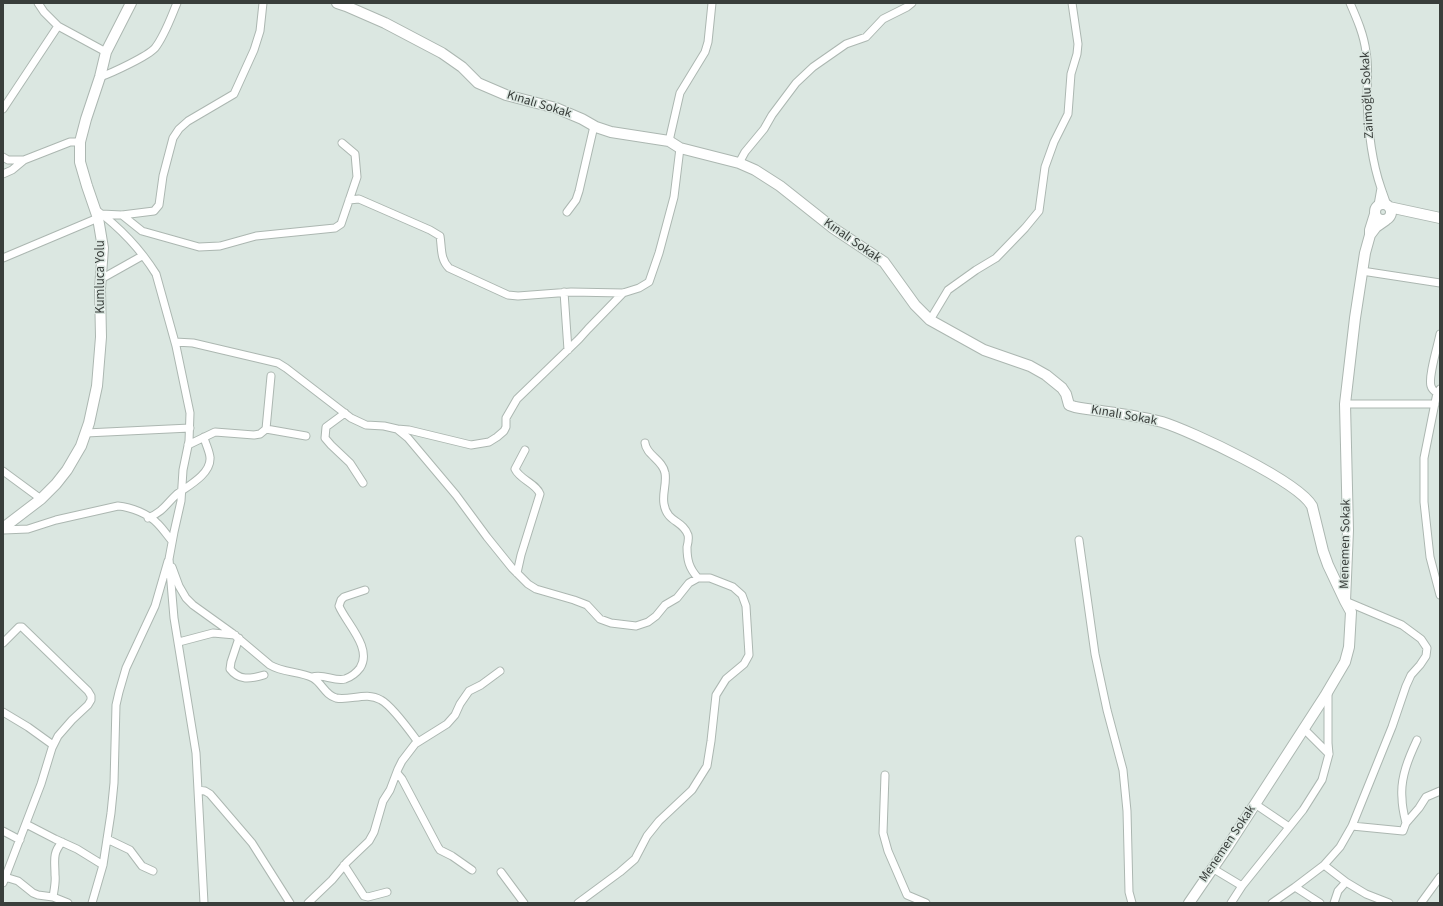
<!DOCTYPE html>
<html>
<head>
<meta charset="utf-8">
<style>
  body { margin:0 }
  #map { position:relative; width:1443px; height:906px; overflow:hidden; background:#dbe7e1; font-family:"Source Sans 3",sans-serif }
  canvas { display:block }
  .frame { position:absolute; inset:0; border:4px solid #393e3b; pointer-events:none }
</style>
</head>
<body>
<div id="map">
<canvas width="1443" height="906"></canvas>
<div class="frame"></div>
</div>
<script>
const c = document.querySelector('canvas').getContext('2d');
c.lineJoin = 'round';
function trace(path, color, width, dash) {
  c.strokeStyle = color;
  c.lineWidth = width;
  c.lineCap = dash ? 'butt' : 'round';
  c.setLineDash(dash || []);
  c.stroke(path);
}
function drawText(font, color, halo, rows, align = 'center') {
  c.font = font + ' "Source Sans 3",sans-serif';
  c.lineWidth = 3;
  c.setLineDash([]);
  c.textBaseline = 'middle';
  c.strokeStyle = halo;
  c.fillStyle = color;
  for (const [text, x, y, turn = 0] of rows) {
    c.save();
    c.translate(x, y);
    c.rotate((+turn || 0) * Math.PI / 180);
    c.textAlign = isNaN(turn) ? turn : align;
    if (halo) c.strokeText(text, 0, 0);
    c.fillText(text, 0, 0);
    c.restore();
  }
}
const street = new Path2D(`
  M38 3 44 12 58 26 106 52
  M1350 3C1357 19 1364 35 1366 52 1369 67 1367 83 1367 98 1368 129 1371 159 1381 188
  M100 77C112 73 148 56 155 48 165 35 171 17 177 3
  M3 109 58 26
  M669 141 680 93 705 52 708 42 712 3
  M3 157 8 160H24
  M739 163 745 152 764 129 772 115 796 83 813 67 846 44 866 37 883 19 907 7 912 3
  M3 174 12 170 24 160 70 142H80
  M349 200 359 199 430 230 440 236C442 248 440 259 449 268L508 295 518 296 571 292 623 293 639 288 649 282 659 253 674 197 680 148
  M1378 205 1381 188 1387 205
  M95 209C118 226 141 250 156 274L176 346 190 413 189 441 183 470 181 501 174 532 169 559 174 618 196 753 204 903
  M567 212 576 200 579 191 594 126
  M101 214 122 215 154 211 159 205 163 176 173 138 179 129 188 121 234 94 254 50 260 31 263 3
  M122 215 142 231 199 247 220 246 256 236 335 228 341 224 357 177 355 154 342 143
  M3 258 98 218
  M1362 271 1440 283
  M101 279 142 256
  M564 292 568 350
  M930 320 948 290 976 270 996 258 1025 228 1039 211 1045 167 1054 142 1068 114 1071 74 1077 54 1078 44 1072 3
  M175 342 193 343 278 363 286 368 351 418 366 425 384 426 397 429 408 438 456 495 487 537 512 568 528 584 536 589 574 600 587 605 600 619 611 623 636 626 648 622 656 616 665 605 677 598 689 583 698 578H710L733 587 742 595 746 606 749 655 744 664 726 679 716 695 711 741 707 766 692 790 659 821 647 836 635 859 620 872 578 903
  M1440 389 1437 393 1424 458V502L1430 557 1440 595
  M1437 393C1434 391 1432 390 1431 386 1428 377 1438 345 1440 334
  M1345 404H1435
  M345 413 326 427 325 438 331 445 350 463 363 483
  M266 429 306 436
  M397 429 409 430 471 445 489 442 497 437 504 431 506 427V418L517 399 579 339 588 329 623 293
  M86 433 190 428
  M645 443C646 455 663 460 665 473 667 483 662 494 664 504 667 523 683 520 688 535 689 539 688 543 687 547 687 560 689 568 698 578
  M188 445 215 432 254 435 260 434 266 429 271 376
  M3 471 41 499
  M148 518C164 511 166 504 177 494 188 486 211 474 210 458 210 452 205 443 204 437
  M3 530 28 529 56 520 118 506C131 507 149 514 158 524 163 529 167 535 172 541
  M1079 540 1095 654 1107 710 1123 770 1127 811 1129 892 1132 903
  M172 567 179 586 186 598 193 605 232 633 270 665C283 673 300 671 313 678 322 683 325 695 336 698 351 701 366 691 381 700 392 706 410 731 418 742
  M517 573 521 555 540 494C536 483 520 480 515 469L525 450
  M239 638 231 662 230 669C239 681 250 679 264 675
  M179 642 213 633 235 635
  M3 643 19 627H22L88 691 91 696V700L88 705 72 720 58 736 52 748 41 784 3 883
  M312 677C324 673 334 682 345 679 351 677 357 672 360 668 373 648 346 623 339 606L341 600 344 597 365 590
  M3 712 28 727 53 745
  M1304 729 1329 754
  M397 773 402 779 438 847 440 850 452 856 472 870
  M885 775 883 833 888 851 907 895 926 903
  M198 790 205 791 210 794 252 843 290 903
  M1255 804 1289 827
  M1406 823C1404 815 1402 806 1402 798 1400 778 1409 757 1417 740
  M26 824 55 839 77 849 103 865
  M1352 826 1403 831 1406 823 1419 808 1426 797 1440 791
  M3 831 20 840
  M107 839 130 850 142 866 153 871
  M344 865 364 896 368 897 387 892
  M1324 865 1340 847 1352 826 1392 727 1406 686 1411 675 1420 665 1426 656 1427 648 1421 639 1402 625 1345 601
  M1212 868 1242 886
  M501 872 524 903
  M5 877 18 881 33 893 38 895 53 897 68 903
  M53 897C54 890 56 882 55 875 55 860 52 854 62 842
  M92 903 103 865 111 813 114 783 116 705 119 692 126 668 155 606 168 561
  M308 903 332 880 347 862 369 841 374 832 383 801 390 790 398 769 402 761 415 744 447 724 455 715 460 704 469 691 481 685 500 671
  M1231 903 1242 886 1303 810 1322 780 1329 754 1328 743V691
  M1272 903 1295 887
  M1320 903 1295 887 1324 865 1346 882
  M1334 903 1338 891 1346 882 1366 894 1389 903
  M1421 903 1440 877`);
const secondary = new Path2D(`
  M337 3 346 6 385 23 442 53 462 67 478 83 506 95 556 108 582 119 596 127 611 132 669 141 680 148 739 163 755 170 780 186 833 228 884 262 915 305 930 320 984 350 1030 366 1046 375 1062 388 1066 394 1069 405 1075 407C1104 412 1133 414 1162 422 1191 431 1298 481 1312 506L1323 551 1328 565 1345 601
  M1375 212a8 8 0 1 1 16 0a8 8 0 1 1-16 0Z
  M1389 207 1440 218
  M1375 214 1370 230V235L1376 227 1386 220
  M3 528 41 499 56 484 67 470 81 446 89 423 97 386 101 337 100 289 103 248 98 218 87 186 80 162V142L86 119 100 77 106 52 131 3
  M1189 903 1228 846 1325 696 1345 662 1349 647 1351 612 1345 601 1348 530 1345 404 1355 318 1365 253 1370 235`);
trace(street, '#acb7b1', 9);
trace(secondary, '#acb7b1', 12);
trace(street, '#fff', 7);
trace(secondary, '#fff', 10);
drawText('13px', '#393e3b', '#dbe7e1', [
  ["Zaimoğlu Sokak",1368,95,-93],
  ["Kınalı Sokak",539,105,17],
  ["Kınalı Sokak",852,241,35],
  ["Kumluca Yolu",101,277,-90],
  ["Kınalı Sokak",1124,416,10],
  ["Menemen Sokak",1346,544,-89],
  ["Menemen Sokak",1228,844,-56]
]);
</script>
</body>
</html>
